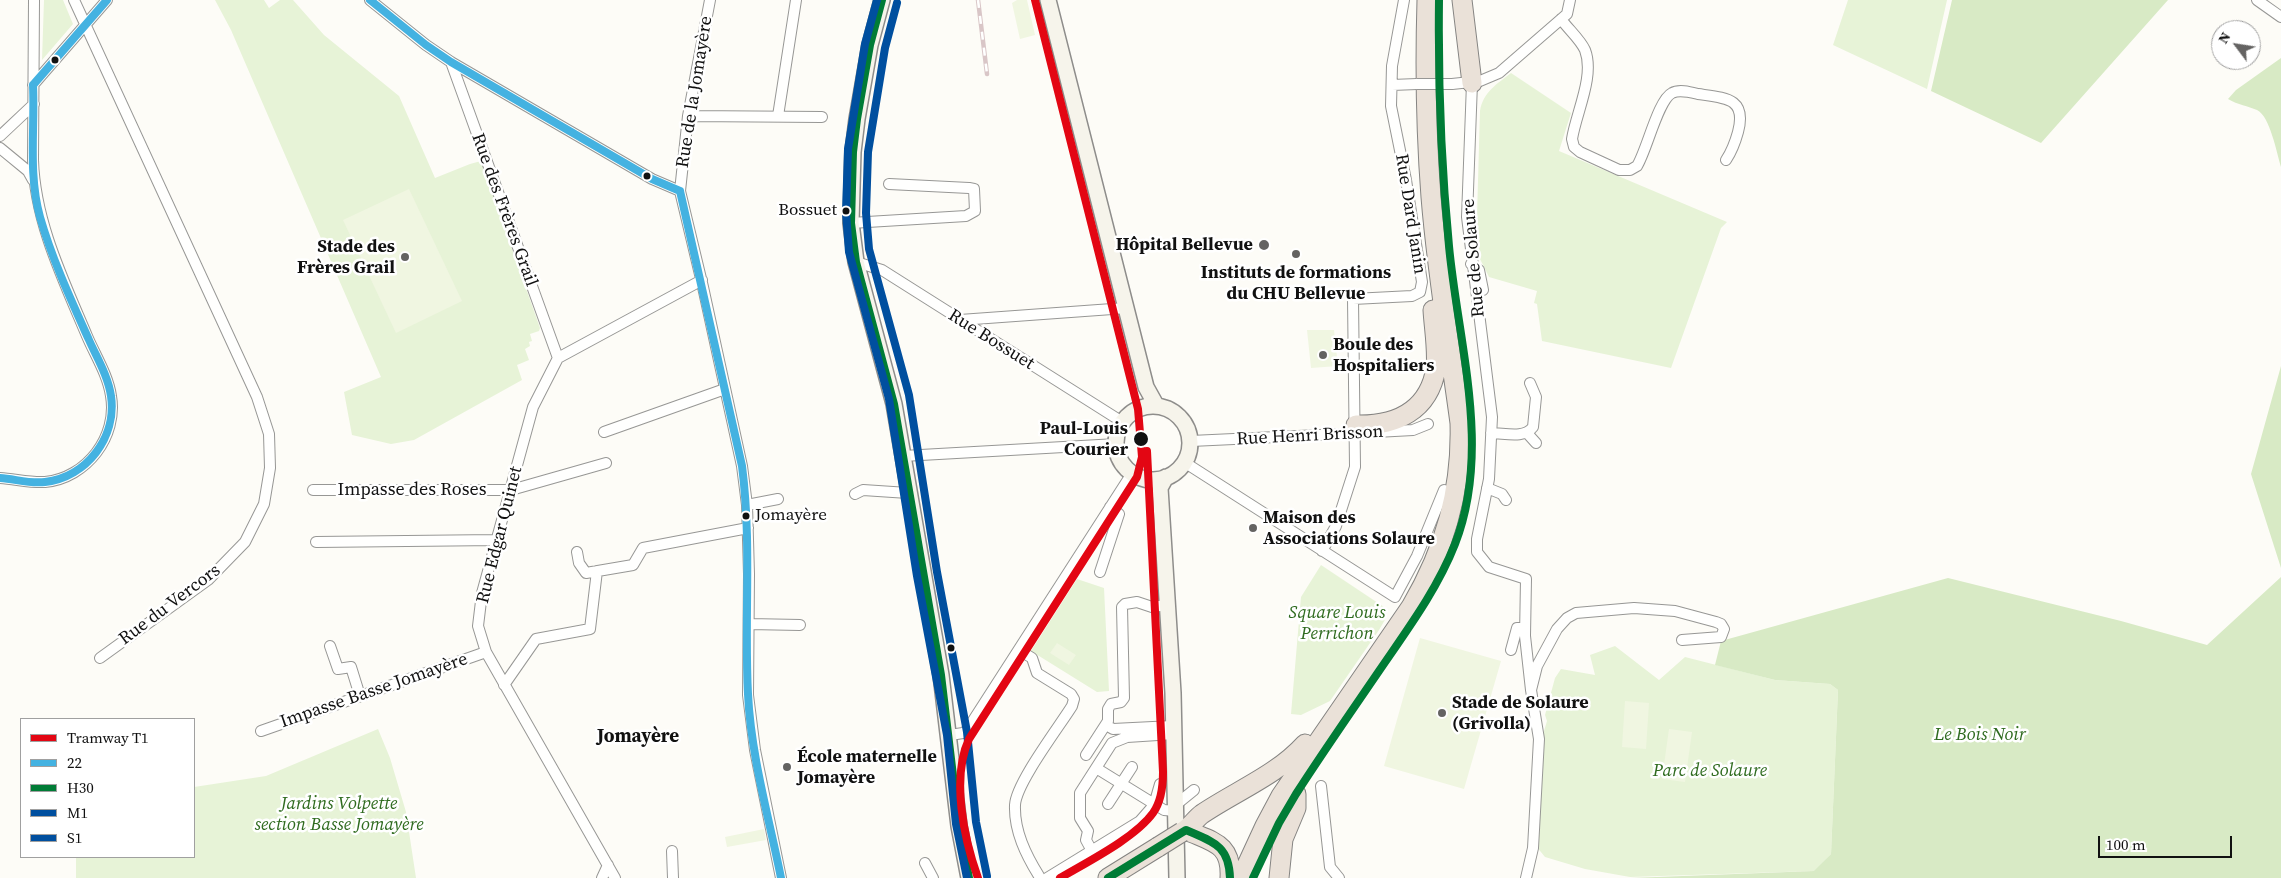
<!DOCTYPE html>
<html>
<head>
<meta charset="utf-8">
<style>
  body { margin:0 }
  #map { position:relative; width:2281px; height:878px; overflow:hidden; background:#fdfcf7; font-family:"Source Serif 4",serif }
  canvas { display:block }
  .legend { position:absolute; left:20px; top:718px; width:175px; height:140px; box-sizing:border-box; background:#fff; border:1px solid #a0a0a0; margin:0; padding:6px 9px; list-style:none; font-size:15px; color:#111 }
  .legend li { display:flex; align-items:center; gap:10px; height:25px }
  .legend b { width:25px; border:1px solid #a0a0a0 }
  .north { position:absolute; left:2211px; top:20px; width:50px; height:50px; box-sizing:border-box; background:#fff; border:1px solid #a0a0a0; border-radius:50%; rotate:301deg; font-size:14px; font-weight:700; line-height:20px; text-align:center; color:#111 }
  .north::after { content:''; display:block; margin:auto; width:18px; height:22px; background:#646362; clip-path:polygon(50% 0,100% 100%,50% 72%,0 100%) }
  .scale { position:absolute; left:2098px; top:836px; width:134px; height:22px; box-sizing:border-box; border:2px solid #111; border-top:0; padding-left:6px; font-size:15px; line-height:18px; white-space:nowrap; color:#111; -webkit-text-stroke:4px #fff; paint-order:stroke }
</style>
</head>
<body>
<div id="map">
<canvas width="2281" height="878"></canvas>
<ul class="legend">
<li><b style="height:6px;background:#e30613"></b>Tramway T1</li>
<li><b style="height:6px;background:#44b2e1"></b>22</li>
<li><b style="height:6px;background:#007c36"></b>H30</li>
<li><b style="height:6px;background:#004f9f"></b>M1</li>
<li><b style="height:6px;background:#004f9f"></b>S1</li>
</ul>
<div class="north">N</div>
<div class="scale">100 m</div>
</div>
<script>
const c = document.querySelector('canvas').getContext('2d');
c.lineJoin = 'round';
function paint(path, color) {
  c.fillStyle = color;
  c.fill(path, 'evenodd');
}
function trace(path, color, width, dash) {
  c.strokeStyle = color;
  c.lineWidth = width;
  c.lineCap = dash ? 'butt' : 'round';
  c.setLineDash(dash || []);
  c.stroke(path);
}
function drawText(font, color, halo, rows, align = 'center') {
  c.font = font + ' "Source Serif 4",serif';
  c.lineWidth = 5;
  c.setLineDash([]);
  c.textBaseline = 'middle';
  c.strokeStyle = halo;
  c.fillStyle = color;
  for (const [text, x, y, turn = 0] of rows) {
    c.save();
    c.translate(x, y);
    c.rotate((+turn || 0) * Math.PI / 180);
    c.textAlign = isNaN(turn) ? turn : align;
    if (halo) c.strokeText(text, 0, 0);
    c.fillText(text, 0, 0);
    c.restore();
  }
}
paint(new Path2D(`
  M44 0H63L73 24 42 60Z
  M215 0H264L269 8 280 0H293L324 35 399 96 435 178 470 164 481 161 540 328 539 331 530 334 532 341 529 342 530 346 525 349 529 360 517 365 522 380 414 440 391 444 352 435 344 392 381 377 231 30Z
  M1848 0H1947L1927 89 1833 45Z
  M1511 73 1571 113 1559 151 1727 222 1721 228 1671 368 1542 341 1537 304 1534 303 1537 291 1489 277 1476 251 1480 111C1483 92 1497 84 1511 73Z
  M1321 565 1387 609 1386 618 1379 630 1330 701 1301 715 1291 714 1301 597Z
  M1077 579 1104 588 1109 691 1097 692 1031 651Z
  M1615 646 1659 680 1685 657 1775 680 1830 684 1838 690 1831 854 1815 871 1630 877 1585 869 1545 857 1536 846 1544 731 1547 721 1545 715 1555 678 1561 669 1595 675 1590 655Z
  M378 729 390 758 406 812 416 878H76V857H194V787L266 776Z`), '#e7f3d7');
paint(new Path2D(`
  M1952 0H2168L2041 143 1931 91Z
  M2281 58V167C2277 154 2270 116 2257 110 2248 106 2238 105 2228 99L2236 90Z
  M2281 366V568L2251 474Z
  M2281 577V878H1630L1814 871 1831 854 1838 690 1830 684 1775 680 1715 665 1721 641 1948 578 2121 621 2207 645Z`), '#d8eac5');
paint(new Path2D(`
  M1017 0H1027L1035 35 1020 39 1012 3Z
  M409 189 462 301 396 333 343 220Z
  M1307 330H1334L1338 366 1311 368Z
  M1420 638 1501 661 1464 789 1384 766Z
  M1057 643 1076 655 1069 665 1050 653Z
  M1625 701 1649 703 1646 749 1622 747Z
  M1669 729 1692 732 1685 782 1662 779Z
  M764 829 766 840 727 847 725 837Z`), '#f0f6e1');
const street = new Path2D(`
  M74 0 257 397 269 434 270 468 264 504 245 542 208 580 100 658
  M370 0 426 45 451 62 652 179 680 191
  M710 0 688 116 680 191 703 287 742 466 747 505 749 574 748 695 755 750 781 878
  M2257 0 2281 17
  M1561 19C1568 29 1580 39 1585 50 1595 76 1576 113 1572 139L1574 147 1580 152 1619 170H1630L1637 166C1647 150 1658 100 1672 93 1679 89 1690 92 1698 94 1726 98 1747 98 1738 132 1735 143 1732 151 1726 160
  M451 62 558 358
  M1472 83 1467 217 1492 417 1489 479 1477 539V552L1489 567 1526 579 1525 636 1531 690
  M1452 84 1480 81 1499 73 1567 14 1570 0
  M33 85 107 0
  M1392 85 1417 84
  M688 116 822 117
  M778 116 796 0
  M0 136 34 104
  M0 148 28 171 33 180
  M851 223 966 216 975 211 974 189 969 188 889 184
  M856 262 882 270 1124 423
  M1471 264 1479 270 1483 290
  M960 320 1126 308
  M604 432 725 389
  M1376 432 1413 430 1428 424
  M1491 433C1505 433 1524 439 1533 427L1536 397 1530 383
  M1527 433 1536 443
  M1191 441 1362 433
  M903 456 1117 444
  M1184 462 1395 597 1417 556 1444 490
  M0 478C15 479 31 483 45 482 87 478 118 436 111 396 108 375 95 355 87 336 63 279 35 222 33 160L34 0
  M1487 488 1502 494 1506 500
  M313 490H511L606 463
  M855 494 863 490 908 493
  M747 505 778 499
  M316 542 497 540
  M1322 551 1336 526 1355 467 1353 299 1412 296 1420 292 1422 282 1406 180 1391 106 1392 66 1404 0
  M577 552 579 563 586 573 633 565 643 548 748 528
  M1100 572 1119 514 1110 507
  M749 624 800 625
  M330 646 338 669 351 667 360 696
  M1019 650 1032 658 1037 673 1071 694 1074 699 1072 706C1059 727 1016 783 1015 805 1014 831 1026 855 1039 876
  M1511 650 1517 628H1525
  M504 685 536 639 590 629 597 571
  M1106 725 1113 729 1173 726
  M261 731 486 652
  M950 735 963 733 967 730 1129 478 1135 476
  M1086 755 1108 721V709L1111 704 1121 702 1124 698 1122 607 1125 604 1137 602 1152 607 1167 605
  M1096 768 1164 810 1175 811 1178 803 1194 790
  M1321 786 1330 867 1339 878
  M1108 804 1132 767
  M672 851 673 878
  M1092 851 1086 840 1088 831 1080 818V793L1112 743 1127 737 1173 734
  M925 863 933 878
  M602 878 608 865
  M615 878 486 652 478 626 482 593 533 407 558 358 702 280
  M1047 878 1140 821 1154 805 1160 784
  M1526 878 1533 848 1539 739 1531 690 1537 666 1557 629 1567 618 1576 613 1634 608 1675 611 1716 622 1721 624 1724 629 1721 637 1682 640`);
const secondary = new Path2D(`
  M882 0 870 45 857 119 853 152 851 223 856 262 894 404 941 675 959 826 969 878
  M1048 0 1146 387 1156 405
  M1116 443a37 37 0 1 1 74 0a37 37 0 1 1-74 0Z
  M1166 477 1160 488 1173 693 1177 878`);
const highway = new Path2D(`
  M1462 0 1472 83
  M1356 425C1396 426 1429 411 1436 368 1438 350 1434 328 1433 310
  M1186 830C1212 842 1232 843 1230 878
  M1182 832C1189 829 1195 819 1202 814 1236 791 1277 775 1305 744
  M1108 878 1158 847
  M1241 878 1265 826 1281 796 1411 607C1445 549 1462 490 1460 423 1450 348 1437 273 1431 197 1426 132 1425 66 1427 0
  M1279 878 1283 839 1296 808V794`);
trace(street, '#979795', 12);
trace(secondary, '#8e8d8b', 18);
trace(highway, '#858482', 21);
trace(street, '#fffffe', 10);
trace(secondary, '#f6f4eb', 15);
trace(highway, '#eae1d8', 19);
const rail = new Path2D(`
  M978 0 987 74`);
trace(rail, '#d9c6c7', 4.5);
trace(rail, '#fff', 2.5, [8]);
const streetBridge = new Path2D(`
  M1417 84H1452`);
const highwayBridge = new Path2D(`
  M1158 847 1182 832`);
trace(streetBridge, '#979795', 12, []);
trace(highwayBridge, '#858482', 21, []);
trace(streetBridge, '#fffffe', 10);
trace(highwayBridge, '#eae1d8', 19);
trace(new Path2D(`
  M370 0 426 45 451 62 652 179 680 191
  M33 85 107 0
  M680 191 742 466C752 544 744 617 748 694 751 756 769 818 781 878
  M0 478C15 479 30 484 45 482 87 477 117 437 111 396 108 376 97 358 89 340 71 300 52 259 40 217 28 174 35 129 33 85`), '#44b2e1', 8);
trace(new Path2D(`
  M882 0 870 45 857 119 853 152 851 223 856 262 894 404 941 675 959 826 969 878
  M1108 878 1186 830C1213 842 1229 845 1230 878
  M1253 878 1279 823 1296 794C1323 752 1351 712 1379 671 1407 630 1437 590 1455 544 1492 449 1458 343 1449 246 1441 164 1438 82 1439 0`), '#007c36', 8);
trace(new Path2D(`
  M877 0 865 44 848 149 846 213 849 252 889 399 917 576 947 735 956 824 967 878`), '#004f9f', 8);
trace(new Path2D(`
  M897 3 885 48 868 152 866 213 869 249 909 395 937 572 967 732 976 822 987 876`), '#004f9f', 8);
trace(new Path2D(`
  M978 878C964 839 951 778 969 739L1137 477 1142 457 1138 409 1035 0
  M1060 878C1087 862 1135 838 1153 813 1161 802 1163 786 1163 772L1147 451`), '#e30613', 8);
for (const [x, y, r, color] of [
  [55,60,4.5,"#111"],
  [647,176,4.5,"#111"],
  [846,211,4.5,"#111"],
  [1264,245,6,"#646362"],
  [1296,254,5,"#646362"],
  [405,257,5,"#646362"],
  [1323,355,5,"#646362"],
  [1141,439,8,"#111"],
  [746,516,4.5,"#111"],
  [1253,528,5,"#646362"],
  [951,648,4.5,"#111"],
  [1442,713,5,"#646362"],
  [787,767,5,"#646362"]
]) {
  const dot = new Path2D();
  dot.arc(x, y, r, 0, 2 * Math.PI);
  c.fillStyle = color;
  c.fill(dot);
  trace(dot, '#fff', 2);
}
drawText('17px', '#111', '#fff', [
  ["Bossuet",837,211],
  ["Jomayère",755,516,"left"]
], 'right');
drawText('18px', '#111', '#fff', [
  ["Rue de la Jomayère",695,92,-81],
  ["Rue des Frères Grail",504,210,70],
  ["Rue Dard Janin",1410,214,81],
  ["Rue de Solaure",1474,258,-95],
  ["Rue Bossuet",991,340,32],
  ["Rue Henri Brisson",1310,436,-3],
  ["Impasse des Roses",412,490],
  ["Rue Edgar Quinet",500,535,-76],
  ["Rue du Vercors",170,605,-37],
  ["Impasse Basse Jomayère",374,691,-19]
]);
drawText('bold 18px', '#111', '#fff', [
  ["Hôpital Bellevue",1253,245,"right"],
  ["Stade des",395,247,"right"],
  ["Frères Grail",395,268,"right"],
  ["Instituts de formations",1296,273,"center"],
  ["du CHU Bellevue",1296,294,"center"],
  ["Boule des",1333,345],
  ["Hospitaliers",1333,366],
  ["Maison des",1263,518],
  ["Associations Solaure",1263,539],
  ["Stade de Solaure",1452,703],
  ["(Grivolla)",1452,724],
  ["École maternelle",797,757],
  ["Jomayère",797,778]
], 'left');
drawText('bold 18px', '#111', '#fff', [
  ["Paul-Louis",1128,429],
  ["Courier",1128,450]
], 'right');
drawText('italic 18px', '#2f6b1f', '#fff', [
  ["Square Louis",1337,613],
  ["Perrichon",1337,634],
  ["Le Bois Noir",1980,735],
  ["Parc de Solaure",1710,771],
  ["Jardins Volpette",339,804],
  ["section Basse Jomayère",339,825]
]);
drawText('bold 19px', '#111', '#fff', [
  ["Jomayère",638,737]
]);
</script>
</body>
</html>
